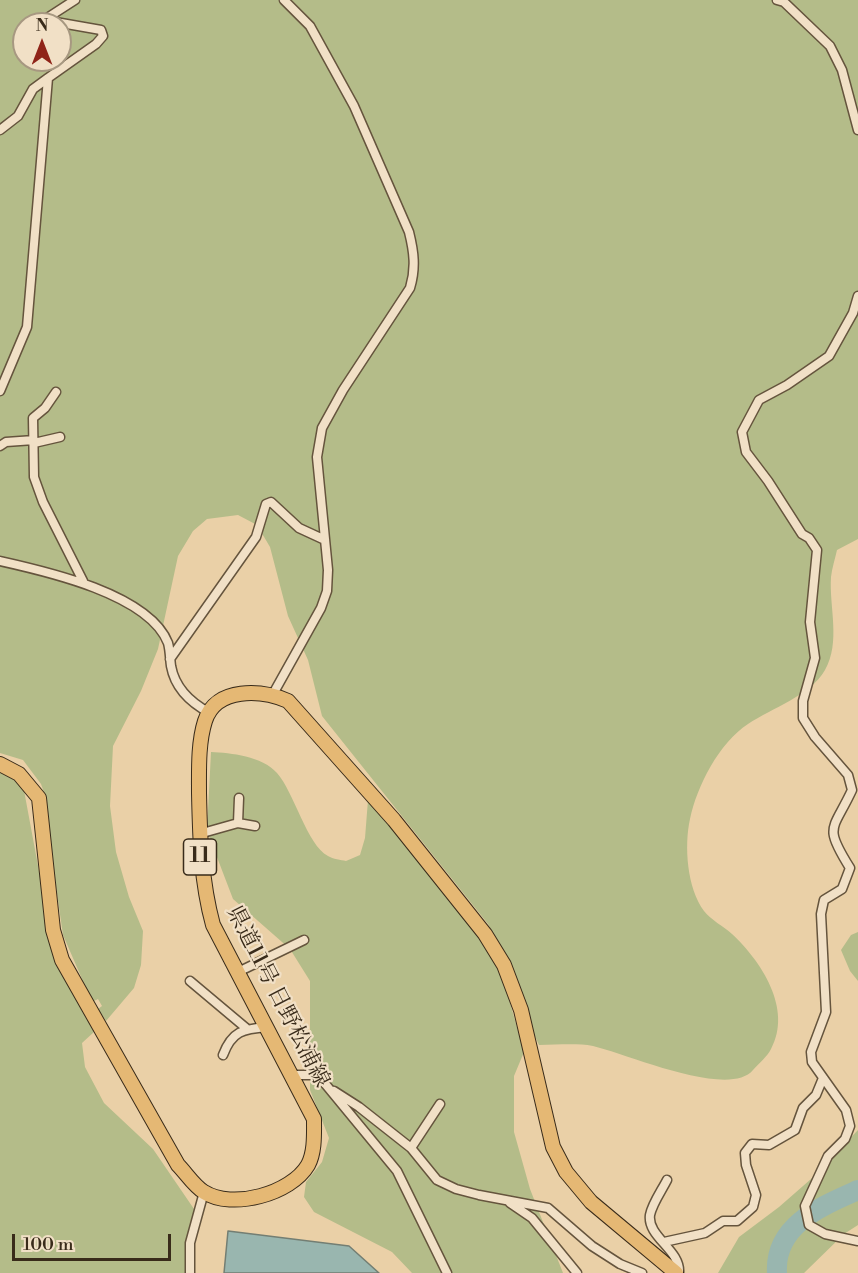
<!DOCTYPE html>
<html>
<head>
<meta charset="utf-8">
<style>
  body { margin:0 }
  #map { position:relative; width:858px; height:1273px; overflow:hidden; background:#ead0a7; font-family:"Libre Bodoni",serif }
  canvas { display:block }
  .north { position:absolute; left:12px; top:12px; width:60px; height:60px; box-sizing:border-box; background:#f1e0c6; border:2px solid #a79881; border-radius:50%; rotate:0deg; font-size:16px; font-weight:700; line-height:24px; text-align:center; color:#392b1a }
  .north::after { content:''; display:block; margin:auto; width:21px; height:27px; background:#8f2418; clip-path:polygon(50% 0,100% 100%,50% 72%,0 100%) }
  .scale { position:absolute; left:12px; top:1234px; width:159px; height:27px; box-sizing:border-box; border:3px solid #392b1a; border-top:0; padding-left:8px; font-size:18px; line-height:21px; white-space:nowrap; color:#392b1a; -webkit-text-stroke:4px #f1e0c6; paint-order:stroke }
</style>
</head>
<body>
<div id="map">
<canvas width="858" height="1273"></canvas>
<div class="north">N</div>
<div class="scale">100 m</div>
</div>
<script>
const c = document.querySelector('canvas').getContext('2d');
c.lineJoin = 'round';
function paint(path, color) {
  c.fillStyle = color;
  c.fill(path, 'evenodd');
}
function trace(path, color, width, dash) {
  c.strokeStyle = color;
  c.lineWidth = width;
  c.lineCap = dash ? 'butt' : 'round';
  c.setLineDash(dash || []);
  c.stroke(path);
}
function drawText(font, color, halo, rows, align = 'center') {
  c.font = font + ' "Libre Bodoni","Noto Serif JP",serif';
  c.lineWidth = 4.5;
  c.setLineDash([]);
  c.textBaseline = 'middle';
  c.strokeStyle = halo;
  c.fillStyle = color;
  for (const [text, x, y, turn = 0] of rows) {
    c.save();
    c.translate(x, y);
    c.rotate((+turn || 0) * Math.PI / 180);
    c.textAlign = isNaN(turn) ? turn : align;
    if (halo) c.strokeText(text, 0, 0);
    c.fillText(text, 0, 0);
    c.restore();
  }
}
paint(new Path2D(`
  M0 0H858V539L837 550C835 559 832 568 831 577 829 607 841 642 825 670 810 696 772 708 748 724 719 743 697 786 690 819 684 846 687 888 704 911 711 920 723 926 732 934 761 961 793 1009 771 1049 767 1057 759 1063 753 1070 729 1099 627 1054 593 1046 576 1043 557 1045 539 1045L531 1028 518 981 488 924 322 716 308 660 288 616 270 547 257 525 238 515 207 519 193 531 178 556 158 649 141 691 113 746 110 806 116 852 129 897 143 931 141 965 134 988 106 1021 98 1009 102 1006 98 999 92 1002 63 935 45 811V795L41 784 23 760 0 753ZM24 24H60V60H24Z
  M211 752C231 753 262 756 277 773 294 792 307 845 328 856 333 859 341 860 346 861L360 855 365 838 368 800 479 933 503 978 524 1052 514 1076V1132L530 1189 563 1273H412L392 1252 314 1212 304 1197 306 1182 322 1162 329 1138 310 1090V981L290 949 233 899 207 831Z
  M0 770 23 785 52 941 64 978 94 1032 82 1043 85 1067 104 1103 153 1149 194 1209 191 1273H0Z
  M858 932V981L850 971 841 950 851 935Z
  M858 1130V1225L844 1234 804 1273H718L739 1237 779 1207 811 1179Z`), '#b4bc89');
const water = new Path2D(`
  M228 1231 349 1246 379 1273H224Z`);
paint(water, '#99b6af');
trace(water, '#737e73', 1.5);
trace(new Path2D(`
  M777 1273C774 1225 822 1206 858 1190`), '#99b6af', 20);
const street = new Path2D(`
  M777 0 784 2 830 46 842 70 858 130
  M0 130 18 116 33 89 48 78
  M858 296 853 313 829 356 787 385 759 400 742 432 746 452 768 481 802 534 809 538 817 550 810 622 815 658 803 701V718L815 737 848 775 852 790C833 831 823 825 850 868L842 889 824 900 821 914 826 1012 811 1052 812 1062 846 1110 850 1126 845 1139 828 1156 805 1206 809 1225 825 1234 858 1241
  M0 391 27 327 48 78 96 44 103 36 101 30 44 20 75 0
  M56 392 45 408 33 418 34 477 43 502 83 581
  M34 443 60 437
  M0 446 6 442 34 440
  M0 561C45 571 149 594 168 643 170 650 170 659 171 666 175 688 191 703 210 713
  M170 659 256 537 266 504 271 502 299 528 325 540
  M273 694 321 608 327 591 328 570 317 457 322 428 343 390 410 288C416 268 414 252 409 232L354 106 310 26 284 0
  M238 823 255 826
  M199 834 238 823 239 798
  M238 972 304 940
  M190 981 246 1028
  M223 1055C232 1031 243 1029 267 1027
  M292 1075H314L322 1080 397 1171 447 1273
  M334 1091 359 1107 411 1148 437 1180 456 1189 479 1195 548 1208 592 1246 620 1264 642 1273
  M411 1148 440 1104
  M667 1180C662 1190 652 1204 650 1215 647 1237 681 1250 679 1273
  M510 1203 532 1218 577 1273
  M664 1242 705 1233 723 1221H737L753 1207 756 1195 746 1165 745 1153 752 1144 769 1145 795 1130 803 1108 816 1095 823 1078
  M190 1273V1243L204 1192`);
const primary = new Path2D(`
  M0 764 19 774 39 798 53 930 62 960 178 1165C186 1173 194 1186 204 1192 232 1210 291 1194 308 1165 315 1152 314 1134 314 1119L213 925C201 881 200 839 199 793 199 770 198 743 205 721 216 686 262 690 288 701L394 820 485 934 504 965 521 1010 553 1147 566 1172 591 1202 676 1273`);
trace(street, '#65543d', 11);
trace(primary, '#392b1a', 16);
trace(street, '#f1e0c6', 8);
trace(primary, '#e5b874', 14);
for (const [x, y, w] of [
  [200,857,33]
]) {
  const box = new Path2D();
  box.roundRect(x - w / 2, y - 18, w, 36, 4.5);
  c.fillStyle = '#f1e0c6';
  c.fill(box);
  trace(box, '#392b1a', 1.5);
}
drawText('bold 21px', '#392b1a', null, [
  ["11",200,857]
]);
drawText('22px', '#392b1a', '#f1e0c6', [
  ["県道11号 日野松浦線",277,997,63]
]);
</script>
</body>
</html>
